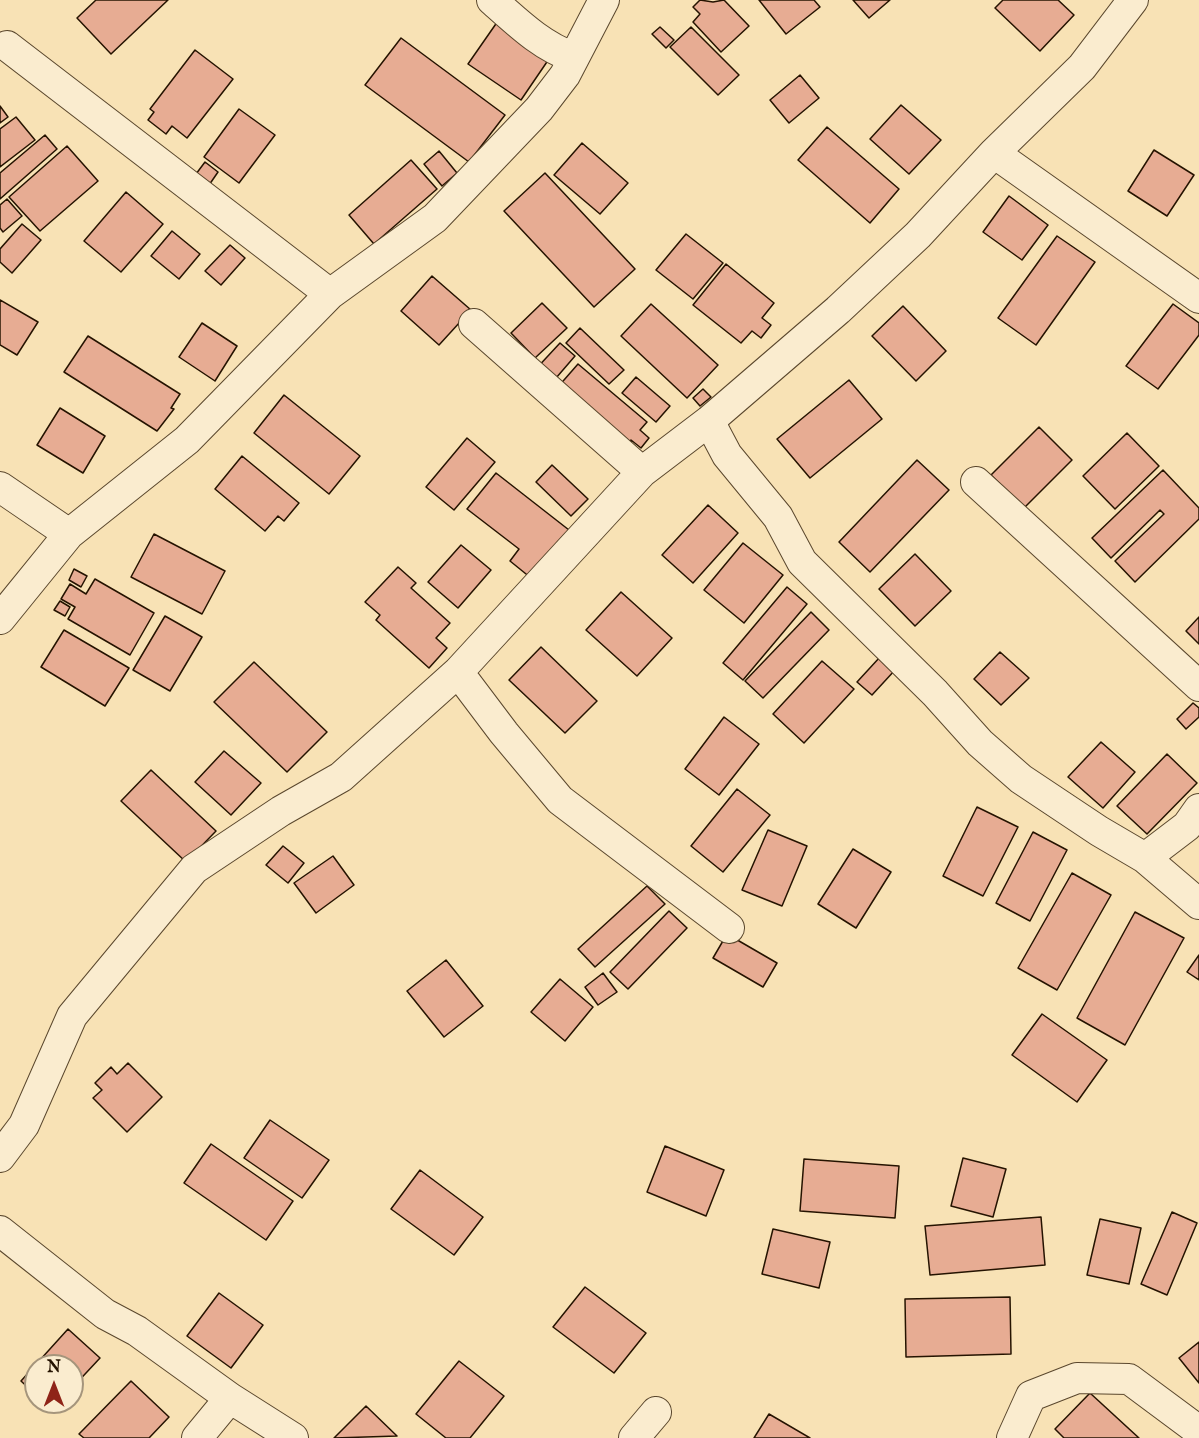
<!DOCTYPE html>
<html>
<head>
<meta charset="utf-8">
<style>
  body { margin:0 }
  #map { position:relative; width:1199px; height:1438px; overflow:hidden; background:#f8e2b5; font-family:"IM FELL English",serif }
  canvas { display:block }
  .north { position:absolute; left:24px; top:1354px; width:60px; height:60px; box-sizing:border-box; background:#faeccf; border:2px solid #a5957c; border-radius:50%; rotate:0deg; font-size:16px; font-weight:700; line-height:24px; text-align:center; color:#251300 }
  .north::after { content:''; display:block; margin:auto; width:21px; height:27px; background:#8f2418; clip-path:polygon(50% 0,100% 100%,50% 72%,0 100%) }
</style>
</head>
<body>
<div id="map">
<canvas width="1199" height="1438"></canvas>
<div class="north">N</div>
</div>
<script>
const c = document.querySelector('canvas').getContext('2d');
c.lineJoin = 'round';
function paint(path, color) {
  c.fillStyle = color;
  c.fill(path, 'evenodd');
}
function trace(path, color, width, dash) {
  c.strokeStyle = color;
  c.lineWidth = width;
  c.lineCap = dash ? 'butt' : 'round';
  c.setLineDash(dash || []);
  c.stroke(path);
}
const building = new Path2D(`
  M96 0H168L111 54 77 18Z
  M700 0 713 2 724 0 749 26 721 52 693 22 700 14 693 7Z
  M759 0H814L820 7 786 34Z
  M853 0H890L869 18Z
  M1003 0H1058L1074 15 1040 51 995 8Z
  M500 18 553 53 521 100 468 64Z
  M660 27 674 40 666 48 652 34Z
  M691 27 739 75 718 95 670 47Z
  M401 38 505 115 469 162 365 85Z
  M195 50 233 79 187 138 172 126 166 134 148 120 154 112 150 109Z
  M800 75 819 98 789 123 770 100Z
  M901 105 941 140 909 174 870 139Z
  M0 106 8 117 0 123Z
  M239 109 275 135 239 183 204 157Z
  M16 117 35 140 0 167V129Z
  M827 127 899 189 870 223 798 160Z
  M45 135 57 149 0 199V173Z
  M582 143 628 183 600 214 554 175Z
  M67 146 98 181 40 231 9 197Z
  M1154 150 1194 175 1167 216 1128 191Z
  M439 151 457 173 442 186 424 164Z
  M411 160 437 189 374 244 349 215Z
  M205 162 218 172 207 188 193 178Z
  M545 173 635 269 594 307 504 211Z
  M126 192 163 224 121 272 84 241Z
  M1009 196 1048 225 1022 260 983 232Z
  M7 199 22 216 3 232 0 228V205Z
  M22 224 41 240 12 273 0 262V249Z
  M172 231 200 254 179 279 151 256Z
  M686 234 723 263 693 299 656 270Z
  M1057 236 1095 262 1036 345 998 318Z
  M230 245 245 258 221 285 205 271Z
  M726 264 774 303 762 318 771 325 761 338 752 331 741 343 693 305Z
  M432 276 471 310 439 345 401 311Z
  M0 300 38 322 17 355 0 345Z
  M542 303 567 328 535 358 511 333Z
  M651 304 718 365 687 398 621 336Z
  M1173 304 1199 323V335L1158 389 1126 366Z
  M903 306 946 351 916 381 872 336Z
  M202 323 237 346 215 381 179 357Z
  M580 328 624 370 609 384 566 343Z
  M88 336 180 394 171 408 174 409 157 431 64 372Z
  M560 343 575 356 550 385 534 371Z
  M578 364 647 422 640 430 649 438 641 448 631 440 626 446 557 388Z
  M636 377 670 406 656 422 622 393Z
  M849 380 882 419 810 478 777 439Z
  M703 389 711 397 700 406 693 398Z
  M284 395 360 456 329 494 254 433Z
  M60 408 105 436 83 473 37 445Z
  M1039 427 1072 460 1024 508 991 475Z
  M1127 433 1159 466 1115 509 1083 476Z
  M467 438 495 462 454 510 426 487Z
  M242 456 299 503 284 521 278 516 265 531 215 489Z
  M917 460 949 490 870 572 839 542Z
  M552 465 588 499 571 516 536 482Z
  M1163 470 1199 508V519L1135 582 1115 561 1164 514 1160 510 1111 558 1092 538Z
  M496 473 569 530 531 578 510 561 519 549 467 509Z
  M708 505 738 533 693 583 662 555Z
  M154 534 225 571 202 614 131 577Z
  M743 543 783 575 744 623 704 590Z
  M461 545 491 570 458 608 428 582Z
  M915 554 951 591 915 626 879 589Z
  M398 567 416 583 411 588 450 623 436 638 447 648 429 668 376 620 380 615 365 602Z
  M74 569 87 576 81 587 69 580Z
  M95 579 154 613 130 655 68 619 75 607 61 599 70 584 86 594Z
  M787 587 807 604 743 680 723 663Z
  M621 592 672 638 637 676 586 630Z
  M60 601 70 607 65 616 54 610Z
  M811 612 829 630 763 698 745 681Z
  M165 616 202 637 170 691 133 670Z
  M1199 617V644L1186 631Z
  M64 630 129 668 105 706 41 667Z
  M541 647 597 701 565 733 509 680Z
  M1000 652 1029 678 1001 705 974 679Z
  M880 657 895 670 872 695 857 682Z
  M822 661 854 689 804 743 773 714Z
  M254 662 327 732 287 772 214 702Z
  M1193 703 1199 708V717L1186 729 1177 719Z
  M724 717 759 744 719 795 685 769Z
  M1101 742 1135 772 1103 808 1068 777Z
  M224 751 261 783 231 815 195 782Z
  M1167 754 1197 783 1147 834 1117 806Z
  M151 770 216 831 186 862 121 801Z
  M737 789 770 815 723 872 691 846Z
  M977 807 1018 827 983 896 943 876Z
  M768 830 807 846 782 906 742 890Z
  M1033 832 1067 850 1030 921 996 903Z
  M283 846 304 863 288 883 266 865Z
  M853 849 891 872 856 928 818 904Z
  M333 856 354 885 316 913 294 883Z
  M1072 873 1111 895 1057 990 1018 968Z
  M647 886 665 904 595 967 578 949Z
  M669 911 687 928 628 989 610 972Z
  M1135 912 1184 938 1125 1045 1077 1018Z
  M727 934 777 963 763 987 713 958Z
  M1199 955V980L1187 972Z
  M446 960 483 1006 444 1037 407 991Z
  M603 973 617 992 598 1005 585 987Z
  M560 979 593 1007 565 1041 531 1012Z
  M1042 1014 1107 1060 1077 1102 1012 1055Z
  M128 1063 162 1097 127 1132 93 1098 102 1090 95 1083 111 1067 117 1074Z
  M270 1120 329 1160 302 1198 244 1158Z
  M211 1144 293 1201 266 1240 184 1183Z
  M665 1146 724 1170 706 1216 647 1192Z
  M963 1158 1006 1169 993 1217 951 1206Z
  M804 1159 899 1166 895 1218 800 1211Z
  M420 1170 483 1217 454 1255 391 1209Z
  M1172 1212 1197 1223 1167 1295 1141 1284Z
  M1041 1217 1045 1265 930 1275 925 1226Z
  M1100 1219 1141 1228 1129 1284 1087 1275Z
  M773 1229 830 1242 819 1288 762 1274Z
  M585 1287 646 1333 614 1373 553 1327Z
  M219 1293 263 1325 231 1368 187 1336Z
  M1010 1297 1011 1354 906 1357 905 1299Z
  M68 1329 100 1358 72 1388V1366H36V1395L21 1381Z
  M1199 1342V1383L1179 1358Z
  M459 1361 504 1396 470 1438H446L416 1414Z
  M131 1381 169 1417 149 1438H84L79 1434Z
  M1090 1393 1139 1438H1064L1055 1429Z
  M44 1402H60L53 1410Z
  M366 1406 397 1436 334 1438Z
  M769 1414 810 1438H754Z`);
paint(building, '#e7ac93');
trace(building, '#251300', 1.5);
const minor = new Path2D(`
  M492 0C517 22 541 46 573 57
  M7 46 330 294
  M994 153 1199 298
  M474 324 642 472
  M709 421 727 455 778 517 802 562 935 693 980 743 1021 779 1099 831 1145 858 1199 904
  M976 482 1199 686
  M0 487 69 534 187 440 330 294 435 218 539 109 565 75 604 0
  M0 619 69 534
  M458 672 504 733 560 800 729 928
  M1145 858 1187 826 1199 809
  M0 1157 24 1125 72 1016 194 869 281 811 341 777 458 672 642 472 709 421 838 310 918 235 994 153 1082 67 1133 0
  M0 1231 105 1314 137 1331 230 1398 293 1438
  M197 1438 230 1398
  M634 1438 656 1412
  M1012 1438 1031 1396 1077 1378 1129 1379 1199 1431`);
trace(minor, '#5a472d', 32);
trace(minor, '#faeccf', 30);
</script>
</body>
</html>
